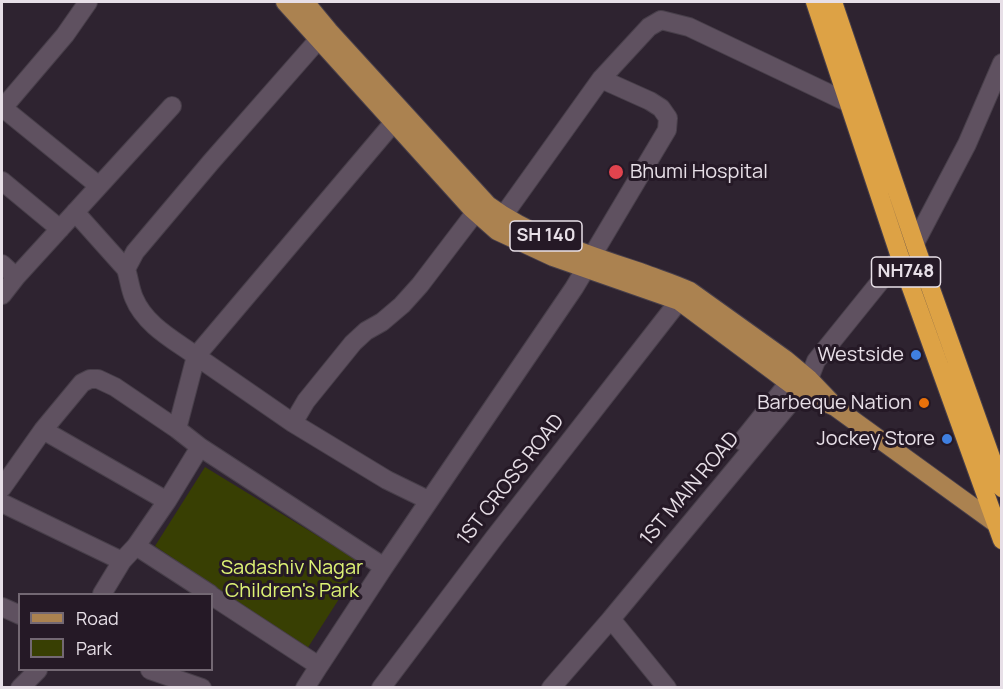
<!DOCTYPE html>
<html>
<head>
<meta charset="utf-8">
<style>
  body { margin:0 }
  #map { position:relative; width:1003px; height:689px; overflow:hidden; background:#2e2330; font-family:Manrope,sans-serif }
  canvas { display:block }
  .frame { position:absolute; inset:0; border:3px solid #e7dfe7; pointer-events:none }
  .legend { position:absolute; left:18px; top:593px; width:195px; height:78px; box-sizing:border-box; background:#251926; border:2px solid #736873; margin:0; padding:8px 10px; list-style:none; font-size:18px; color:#e7dfe7 }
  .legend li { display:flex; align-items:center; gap:12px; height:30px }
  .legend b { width:30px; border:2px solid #736873 }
</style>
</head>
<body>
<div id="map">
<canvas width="1003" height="689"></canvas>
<div class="frame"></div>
<ul class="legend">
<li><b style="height:8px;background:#ab8250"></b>Road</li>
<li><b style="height:16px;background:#383f03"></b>Park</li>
</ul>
</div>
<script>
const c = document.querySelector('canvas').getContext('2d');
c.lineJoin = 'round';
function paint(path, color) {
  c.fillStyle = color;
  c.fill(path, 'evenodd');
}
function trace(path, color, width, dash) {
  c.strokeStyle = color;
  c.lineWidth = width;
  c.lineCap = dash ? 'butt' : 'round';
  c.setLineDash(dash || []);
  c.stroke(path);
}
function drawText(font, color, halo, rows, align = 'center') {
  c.font = font + ' Manrope,sans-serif';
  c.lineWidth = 6;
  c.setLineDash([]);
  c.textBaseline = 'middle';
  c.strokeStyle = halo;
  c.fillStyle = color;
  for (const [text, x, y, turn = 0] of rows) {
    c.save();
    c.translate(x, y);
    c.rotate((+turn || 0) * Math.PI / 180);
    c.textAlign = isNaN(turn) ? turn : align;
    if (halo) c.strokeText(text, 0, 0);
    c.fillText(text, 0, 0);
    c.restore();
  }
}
paint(new Path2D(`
  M205 467 362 563 307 649 155 546Z`), '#383f03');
const minor = new Path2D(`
  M3 108 99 186
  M2 109 65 35 88 2
  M394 122 196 356 293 423 387 480 428 500
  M2 181 60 229
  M75 212 126 269
  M503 216 601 79 649 27 661 20 689 27 849 103
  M915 243 967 144 1002 63
  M592 256 667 130 668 118 661 108 650 101 601 79
  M2 264 16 277
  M2 295 16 277 172 106
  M293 423 306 401 353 343 366 331 382 322 402 305 420 285 484 201
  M177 429 196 356C174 340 145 325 134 298 130 289 129 278 126 269L135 252 211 162 319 39
  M43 430 167 501
  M742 441 798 371
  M2 488 43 430 82 383 90 379H98L115 387 177 429 200 447 384 567 574 288 586 268
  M2 503 122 561
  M136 546 210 594
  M102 594 122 561 136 546 167 501 200 447
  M212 596 319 666 384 567
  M2 607 20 615
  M611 619 667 688
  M150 670 202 688
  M20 688 38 670
  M305 688 319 666
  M381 688 494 538 679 301
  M551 688 611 619 800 391 809 379 816 361 900 257`);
const major = new Path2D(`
  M285 2 471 208 497 231 553 257 679 301 800 391 835 407 1002 528
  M305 2 329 31 488 205C533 238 590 255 643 273 659 279 675 284 690 291L785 359 809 379 830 401`);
const highway = new Path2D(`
  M815 2 900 257 1002 540
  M833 2 917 250 1002 488`);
trace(minor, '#483f4a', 20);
trace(major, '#483f4a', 20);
trace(highway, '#483f4a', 20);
trace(minor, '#5f5160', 18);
trace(major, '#ab8250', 18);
trace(highway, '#dda245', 18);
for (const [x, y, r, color] of [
  [616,172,8,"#e0444e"],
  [916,355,6,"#3f7fe0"],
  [924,403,6,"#e8710a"],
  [947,439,6,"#3f7fe0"]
]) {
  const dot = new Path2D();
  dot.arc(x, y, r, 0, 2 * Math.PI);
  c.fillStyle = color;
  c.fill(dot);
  trace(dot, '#251926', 2);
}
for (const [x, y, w] of [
  [546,236,72],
  [906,272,69]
]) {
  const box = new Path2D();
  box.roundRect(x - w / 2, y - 15, w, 30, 4.5);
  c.fillStyle = '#251926';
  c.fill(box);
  trace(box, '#e7dfe7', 1.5);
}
drawText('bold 18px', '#e7dfe7', null, [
  ["SH 140",546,236],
  ["NH748",906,272]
]);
drawText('20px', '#e7dfe7', '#251926', [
  ["Bhumi Hospital",630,172,"left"],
  ["Westside",904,355],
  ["Barbeque Nation",912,403],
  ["Jockey Store",935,439]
], 'right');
drawText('20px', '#e7dfe7', '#251926', [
  ["1ST CROSS ROAD",511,480,-52],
  ["1ST MAIN ROAD",690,489,-50]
]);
drawText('20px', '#ddf274', '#251926', [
  ["Sadashiv Nagar",292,568],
  ["Children's Park",292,591]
]);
</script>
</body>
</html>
